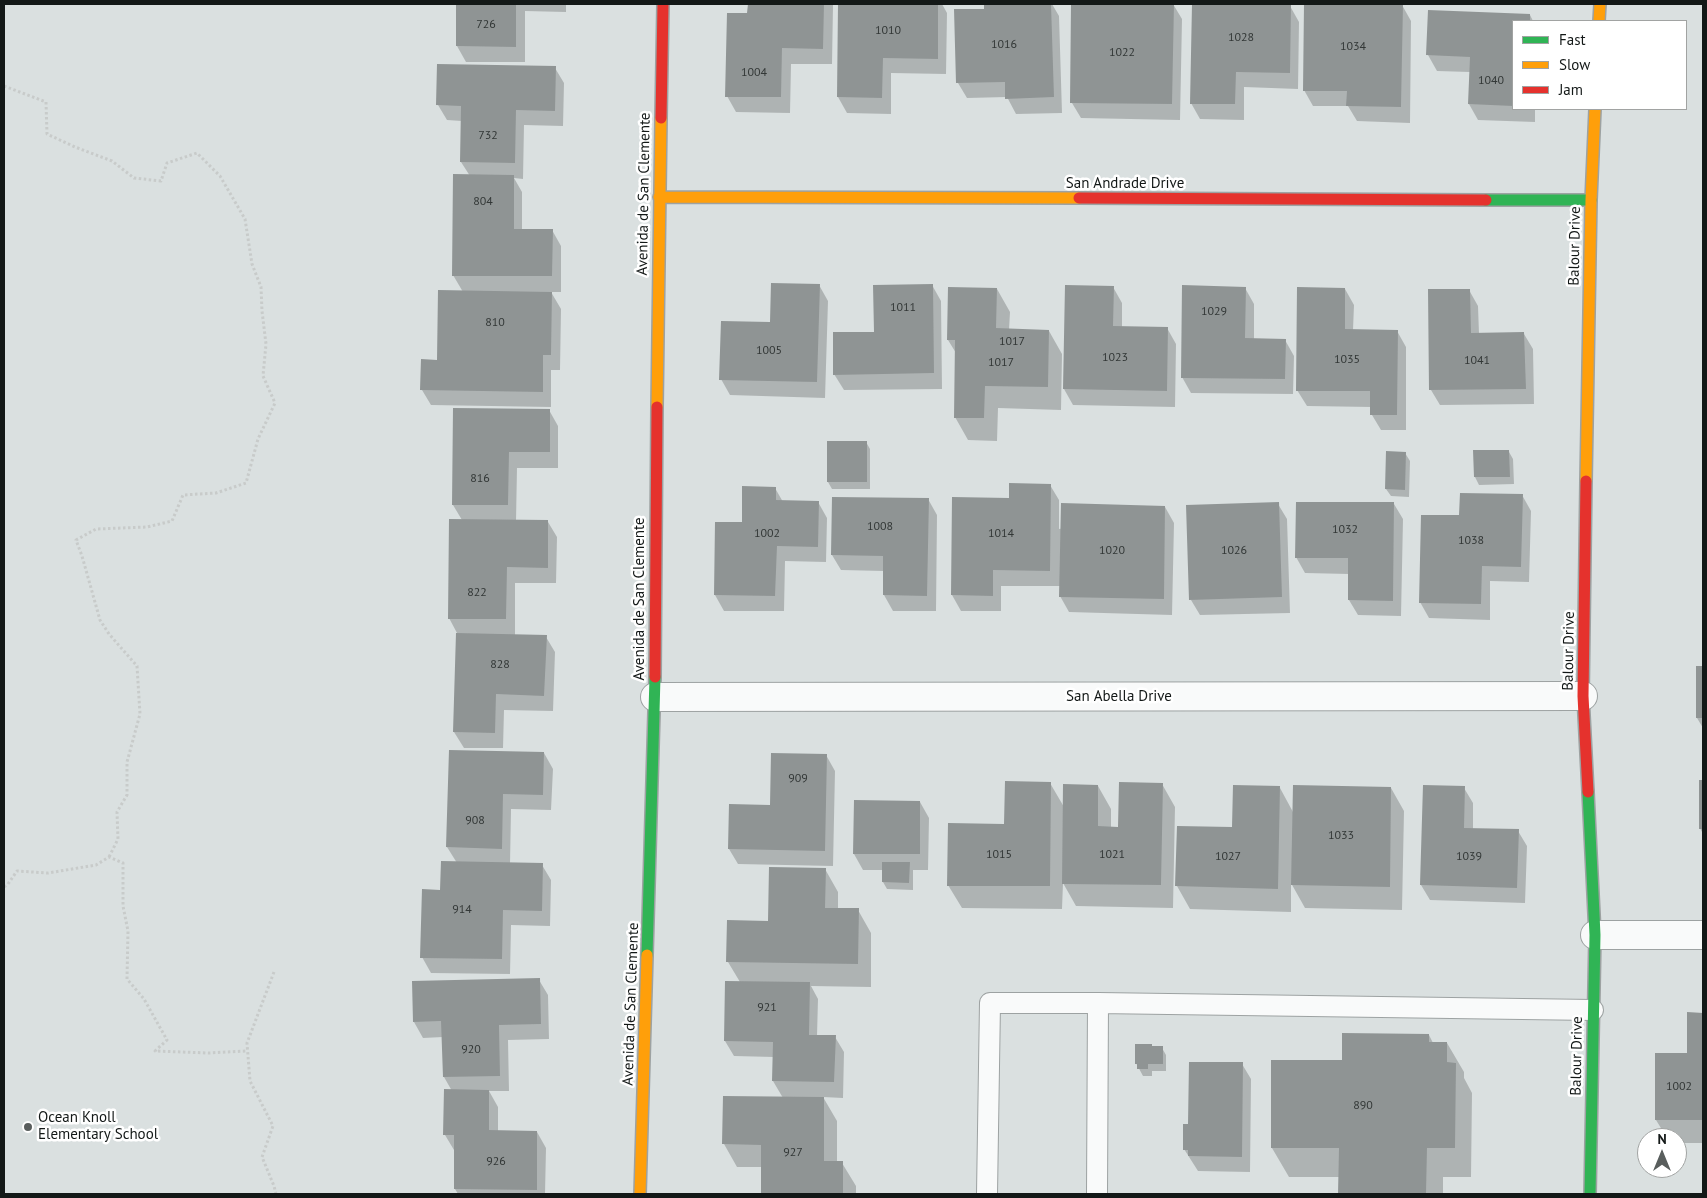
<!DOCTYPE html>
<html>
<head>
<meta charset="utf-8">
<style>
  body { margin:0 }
  #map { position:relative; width:1707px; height:1198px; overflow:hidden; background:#dae0e0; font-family:"PT Sans",sans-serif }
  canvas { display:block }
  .frame { position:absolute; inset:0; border:5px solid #131817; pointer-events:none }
  .legend { position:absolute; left:1512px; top:20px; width:175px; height:90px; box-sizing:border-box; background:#fff; border:1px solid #a1a3a2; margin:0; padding:6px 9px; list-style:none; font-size:15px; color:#131817 }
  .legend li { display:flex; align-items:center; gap:10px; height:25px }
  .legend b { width:25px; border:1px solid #a1a3a2 }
  .north { position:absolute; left:1637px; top:1128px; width:50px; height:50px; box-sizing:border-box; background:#fff; border:1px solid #a1a3a2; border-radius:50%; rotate:0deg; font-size:14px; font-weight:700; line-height:20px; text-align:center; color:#131817 }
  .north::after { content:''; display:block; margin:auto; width:18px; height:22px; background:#595e5d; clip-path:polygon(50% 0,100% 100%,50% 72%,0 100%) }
</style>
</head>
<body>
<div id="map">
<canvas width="1707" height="1198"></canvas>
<div class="frame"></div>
<ul class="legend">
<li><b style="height:6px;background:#30b455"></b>Fast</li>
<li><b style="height:6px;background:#ff9f0a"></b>Slow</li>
<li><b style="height:6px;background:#e5322d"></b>Jam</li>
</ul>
<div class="north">N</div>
</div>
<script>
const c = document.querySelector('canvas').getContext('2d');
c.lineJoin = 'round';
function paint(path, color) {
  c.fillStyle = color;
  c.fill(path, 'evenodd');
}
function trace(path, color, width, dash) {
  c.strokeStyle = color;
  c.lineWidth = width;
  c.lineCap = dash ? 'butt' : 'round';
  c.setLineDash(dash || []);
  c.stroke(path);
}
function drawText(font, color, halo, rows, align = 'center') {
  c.font = font + ' "PT Sans",sans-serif';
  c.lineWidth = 5;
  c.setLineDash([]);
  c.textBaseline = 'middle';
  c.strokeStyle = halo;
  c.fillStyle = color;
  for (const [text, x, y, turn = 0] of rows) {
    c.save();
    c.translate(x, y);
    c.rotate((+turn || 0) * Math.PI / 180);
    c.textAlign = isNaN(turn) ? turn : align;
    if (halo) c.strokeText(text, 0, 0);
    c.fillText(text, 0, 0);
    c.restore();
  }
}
paint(new Path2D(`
  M457 4H566V12L525 11V62H466L457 46Z
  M749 4 833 5 832 64H791L790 113 736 112 727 96 749 14Z
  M840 4H942L947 13 946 74 891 73V114L847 113 838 97Z
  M985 4H1052L1059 16 1062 113 1016 114 1007 97 967 98 958 83 985 10Z
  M1073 4H1173L1182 19 1180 120 1081 118 1072 103Z
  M1194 4 1290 6 1299 22 1298 89 1244 87V120L1200 119 1191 103Z
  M1305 4 1402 5 1411 21 1410 123 1357 121 1348 106H1313L1304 90Z
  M1429 11 1530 15 1533 21H1513V109H1535V122L1478 120 1469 104 1470 72 1437 71 1428 55Z
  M555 68 564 83 563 126 524 125 523 179 514 178 522 192V230H552L561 246V292H551L561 309 560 370H551V407L431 405 422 390 438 361 463 292 453 275 470 176 461 162 462 121 447 120 438 105Z
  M819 285 828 301 825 398 730 395 721 379 771 323Z
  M932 285 941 301 942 389 844 390 834 374Z
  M1113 287 1122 303V327L1167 328 1176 344 1175 407 1073 405 1064 389Z
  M1245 288 1254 304V339L1285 340 1294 356 1293 394 1191 393 1182 377Z
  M997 289 1010 312 1009 330 1049 331 1062 354 1061 410 998 408 997 441 968 440 955 417 956 353 948 340Z
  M1345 289 1354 305 1353 330 1397 331 1406 347V430H1381L1372 415V407L1307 406 1297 390Z
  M1469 290 1478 306 1479 334H1524L1533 349 1534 404 1440 405 1431 390Z
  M549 410 558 426V468H517L516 521 548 522 557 537 556 583H515V636L546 637 555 652 553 711 504 710 503 748H464L454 732 457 633 449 618 462 520 453 505Z
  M866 442 870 449V489H832L828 482Z
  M1509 452 1513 459 1514 484 1479 485 1475 477Z
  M1405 453 1410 461 1409 497 1391 496 1386 489Z
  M1050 485 1059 500V529L1165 507 1174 523 1172 615 1069 612 1060 596V586H1001V611H961L952 595 1010 499Z
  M775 488 783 502H818L827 518 826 562 785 561 784 611H724L715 595 743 524Z
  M1522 495 1531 511 1529 582 1490 581V620L1429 618 1420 602 1460 517Z
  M928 499 937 515 936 611H893L884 595V571L841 570 832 555Z
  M1278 504 1287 519 1290 613 1200 615 1191 600Z
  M1394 504 1403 519 1401 616 1358 615 1349 600V574L1305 573 1296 557Z
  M1697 667H1703V728L1697 718Z
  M450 752 544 753 553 769 551 810 511 809 510 864 542 865 551 880 550 926 511 925 510 974 431 973 422 957 442 891 457 863 447 847Z
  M826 755 835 771 833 866 738 864 729 849 771 806Z
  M1700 781H1703V834L1700 828Z
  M1050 783 1064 807 1098 786 1111 809V828H1119L1162 784 1175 807 1173 908 1076 906 1063 883 1062 909 962 908 948 885 1006 825Z
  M1280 788 1293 812 1391 788 1404 811 1402 910 1305 908 1291 883V912L1190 909 1177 886 1233 829Z
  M1464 788 1473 803V830L1518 831 1527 846 1525 903 1430 900 1421 885Z
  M855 802H920L929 818 928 870H913V890L887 889 883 882V870H863L854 854Z
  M825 869 838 892V909L858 910 871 933V987L811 986 818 999 817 1036 835 1037 844 1052 843 1098 823 1097 837 1121V1162L842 1163 856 1186V1194H762V1167H737L724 1144 783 1098 773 1081 774 1057 734 1056 725 1041 740 982 728 962Z
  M539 980 548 995 549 1039 508 1040 509 1091H489L498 1107V1132H537L546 1148 545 1194H458L455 1189V1150H454L445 1135 452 1091 444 1077 443 1037 423 1038 414 1022Z
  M1689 1014H1703V1143H1677V1138H1667L1656 1120 1689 1055Z
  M1429 1035 1433 1043H1447L1464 1072V1078L1472 1093 1471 1177H1443V1194H1340V1177H1289L1272 1148 1343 1061Z
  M1152 1048H1162L1166 1055V1071H1152V1076H1143L1136 1063Z
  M1242 1064 1251 1079 1250 1172 1198 1171 1184 1149 1189 1125Z`), '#0003');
paint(new Path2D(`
  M456 4H516V47L456 46Z
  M748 4H824L823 49 782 48 781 97H725L727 13H747Z
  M838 4H938V59L883 58 882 98 837 97Z
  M984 4H1051L1054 97 1005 99V82L956 83 954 9H984Z
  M1071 4H1174L1172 104 1070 103Z
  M1192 4 1291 5 1290 73 1236 72 1235 104H1190Z
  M1304 4H1403L1401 107 1346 106 1347 91H1303Z
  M1428 10 1530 14V21H1513V106L1468 104 1470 57 1426 55Z
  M437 64 556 66 555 111 516 110 515 163 460 162 461 106 436 105Z
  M453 174 514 175V229H553L552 276H452Z
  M771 283 820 284 817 382 719 380 721 321 770 322Z
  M933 284 934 373 833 375V332H874L873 285Z
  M1065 285 1114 286 1113 326 1168 327 1167 391 1063 389Z
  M1182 285 1246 287 1245 338 1286 339 1285 379 1181 378Z
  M948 287 997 288 996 328 1049 330 1048 387 985 386 984 418H954L955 340H947Z
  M1297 287 1345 288V329L1398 330 1397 415H1370V391H1296Z
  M1428 289H1470L1471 333 1524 332 1526 389 1429 390Z
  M438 290 552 292 551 355H543V392L420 390 421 359 437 360Z
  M453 408 550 409V452H509L508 505H452Z
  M827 441H867V482H827Z
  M1473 450H1509L1510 477H1474Z
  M1386 451 1406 452 1405 490 1385 489Z
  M1009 483 1051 484 1050 571 993 570V596L951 595 952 497 1009 498Z
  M742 486 776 487V500L819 501 818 547 777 546 775 596 714 595 715 522H742Z
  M1460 493 1523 494 1521 567 1482 566 1481 604 1419 603 1421 515H1459Z
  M832 497 929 498 927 596 883 595V556L831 555Z
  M1279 502 1282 597 1189 600 1186 505Z
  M1296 502H1394L1393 601 1348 600V558H1295Z
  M1061 503 1165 506 1164 599 1059 597Z
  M449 519 548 520V568L507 567 506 619H448Z
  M456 633 547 635 544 696 496 694 495 733 453 732Z
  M1696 666H1703V718H1696Z
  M449 750 544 752 543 795 503 794 502 849 446 847Z
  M771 753 827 754 825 851 728 849 729 804 770 805Z
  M1699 780H1703V829H1699Z
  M1005 781 1051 782 1050 886H947L948 823 1004 824Z
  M1119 782 1163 783 1161 885 1062 884 1063 784 1098 785V826L1118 827Z
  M1233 785 1280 786 1278 889 1175 886 1177 826 1232 827Z
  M1293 785 1391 787 1390 887 1291 885Z
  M1423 785 1465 786 1464 828 1519 829 1517 888 1420 885Z
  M854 800 920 801V854H853Z
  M441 861 543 863 542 911 503 910 502 959 420 958 422 889 440 890Z
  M882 862H910L909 883 882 882Z
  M769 867 826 868 825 908H859L858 964 726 962 727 920 768 921Z
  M540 978 541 1024 499 1025 500 1076 443 1077 441 1021 413 1022 412 981Z
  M725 981 810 982 809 1035H836L834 1082 772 1081 773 1042 724 1041Z
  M1687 1012 1703 1013V1120H1655V1053H1687Z
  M1342 1033 1429 1034V1042H1447V1062L1456 1063 1455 1148H1427L1426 1194H1338L1339 1148H1271V1060H1342Z
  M1135 1044H1152V1046H1163V1064H1148V1069H1137V1064H1135Z
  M1189 1062H1243L1242 1157 1188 1156V1150H1183V1124H1188Z
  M444 1089 489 1090V1130L537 1131V1190L454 1189V1135H443Z
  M723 1096 824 1097V1161H843V1194H761V1145L722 1144Z`), '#8f9494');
const lane = new Path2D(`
  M1098 1003 1593 1010
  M987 1194 990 1003H1098L1097 1194`);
const street = new Path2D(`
  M655 697 1583 696
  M1595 935H1703`);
const fast = new Path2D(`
  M1486 200H1591
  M1588 792 1595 935 1590 1194
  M647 955 655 677`);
const slow = new Path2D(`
  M1599 21 1600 4
  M659 197 1079 198
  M657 407 661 118
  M1586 481 1591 200 1595 109
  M640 1194 647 955`);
const jam = new Path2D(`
  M661 118 663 4
  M1079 198 1486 200
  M1586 481 1583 696 1588 792
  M655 677 657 407`);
trace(lane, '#9da2a2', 22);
trace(street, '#9da2a2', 30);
trace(fast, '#9da2a2', 14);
trace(slow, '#9da2a2', 14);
trace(jam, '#9da2a2', 14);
trace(new Path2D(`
  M4 86 46 102 47 134 75 147 112 161 134 178 161 181 167 163 197 153 220 176 245 219 252 264 261 287 262 311 266 344 263 376 275 403 258 439 246 483 216 493 183 495 172 521 147 527 96 529 76 540 82 556 100 620 109 634 137 666 140 714 127 762V795L117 812 118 839 109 857
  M4 887 8 884 17 871 48 873 96 865 109 857 123 863V906L128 931 127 979 144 999 167 1040 155 1051 208 1053 247 1051
  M274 972 247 1043 250 1081 273 1126 262 1157 274 1186 276 1194`), '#c8cbca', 3, [2.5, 2.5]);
trace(lane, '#f9fafa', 20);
trace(street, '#f9fafa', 28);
trace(fast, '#30b455', 11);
trace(slow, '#ff9f0a', 11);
trace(jam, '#e5322d', 11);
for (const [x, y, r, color] of [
  [28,1127,5,"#595e5d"]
]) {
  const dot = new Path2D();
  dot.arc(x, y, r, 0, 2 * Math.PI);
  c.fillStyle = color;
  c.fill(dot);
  trace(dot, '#fff', 2);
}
drawText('12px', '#323736', null, [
  ["726",486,25],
  ["1010",888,31],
  ["1028",1241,38],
  ["1016",1004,45],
  ["1034",1353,47],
  ["1022",1122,53],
  ["1004",754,73],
  ["1040",1491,81],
  ["732",488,136],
  ["804",483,202],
  ["1011",903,308],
  ["1029",1214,312],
  ["810",495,323],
  ["1017",1012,342],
  ["1005",769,351],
  ["1023",1115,358],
  ["1035",1347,360],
  ["1041",1477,361],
  ["1017",1001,363],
  ["816",480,479],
  ["1008",880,527],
  ["1032",1345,530],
  ["1002",767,534],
  ["1014",1001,534],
  ["1038",1471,541],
  ["1020",1112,551],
  ["1026",1234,551],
  ["822",477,593],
  ["828",500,665],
  ["909",798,779],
  ["908",475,821],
  ["1033",1341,836],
  ["1015",999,855],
  ["1021",1112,855],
  ["1027",1228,857],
  ["1039",1469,857],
  ["914",462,910],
  ["921",767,1008],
  ["920",471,1050],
  ["1002",1679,1087],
  ["890",1363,1106],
  ["927",793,1153],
  ["926",496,1162]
]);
drawText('15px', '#131817', '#fff', [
  ["San Andrade Drive",1125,184],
  ["Avenida de San Clemente",644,194,-89],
  ["Balour Drive",1575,246,-89],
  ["Avenida de San Clemente",640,599,-90],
  ["Balour Drive",1569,651,-89],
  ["San Abella Drive",1119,697],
  ["Avenida de San Clemente",631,1004,-88],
  ["Balour Drive",1577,1056,-89]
]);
drawText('15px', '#131817', '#fff', [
  ["Ocean Knoll",38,1118],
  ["Elementary School",38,1135]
], 'left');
</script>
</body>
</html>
